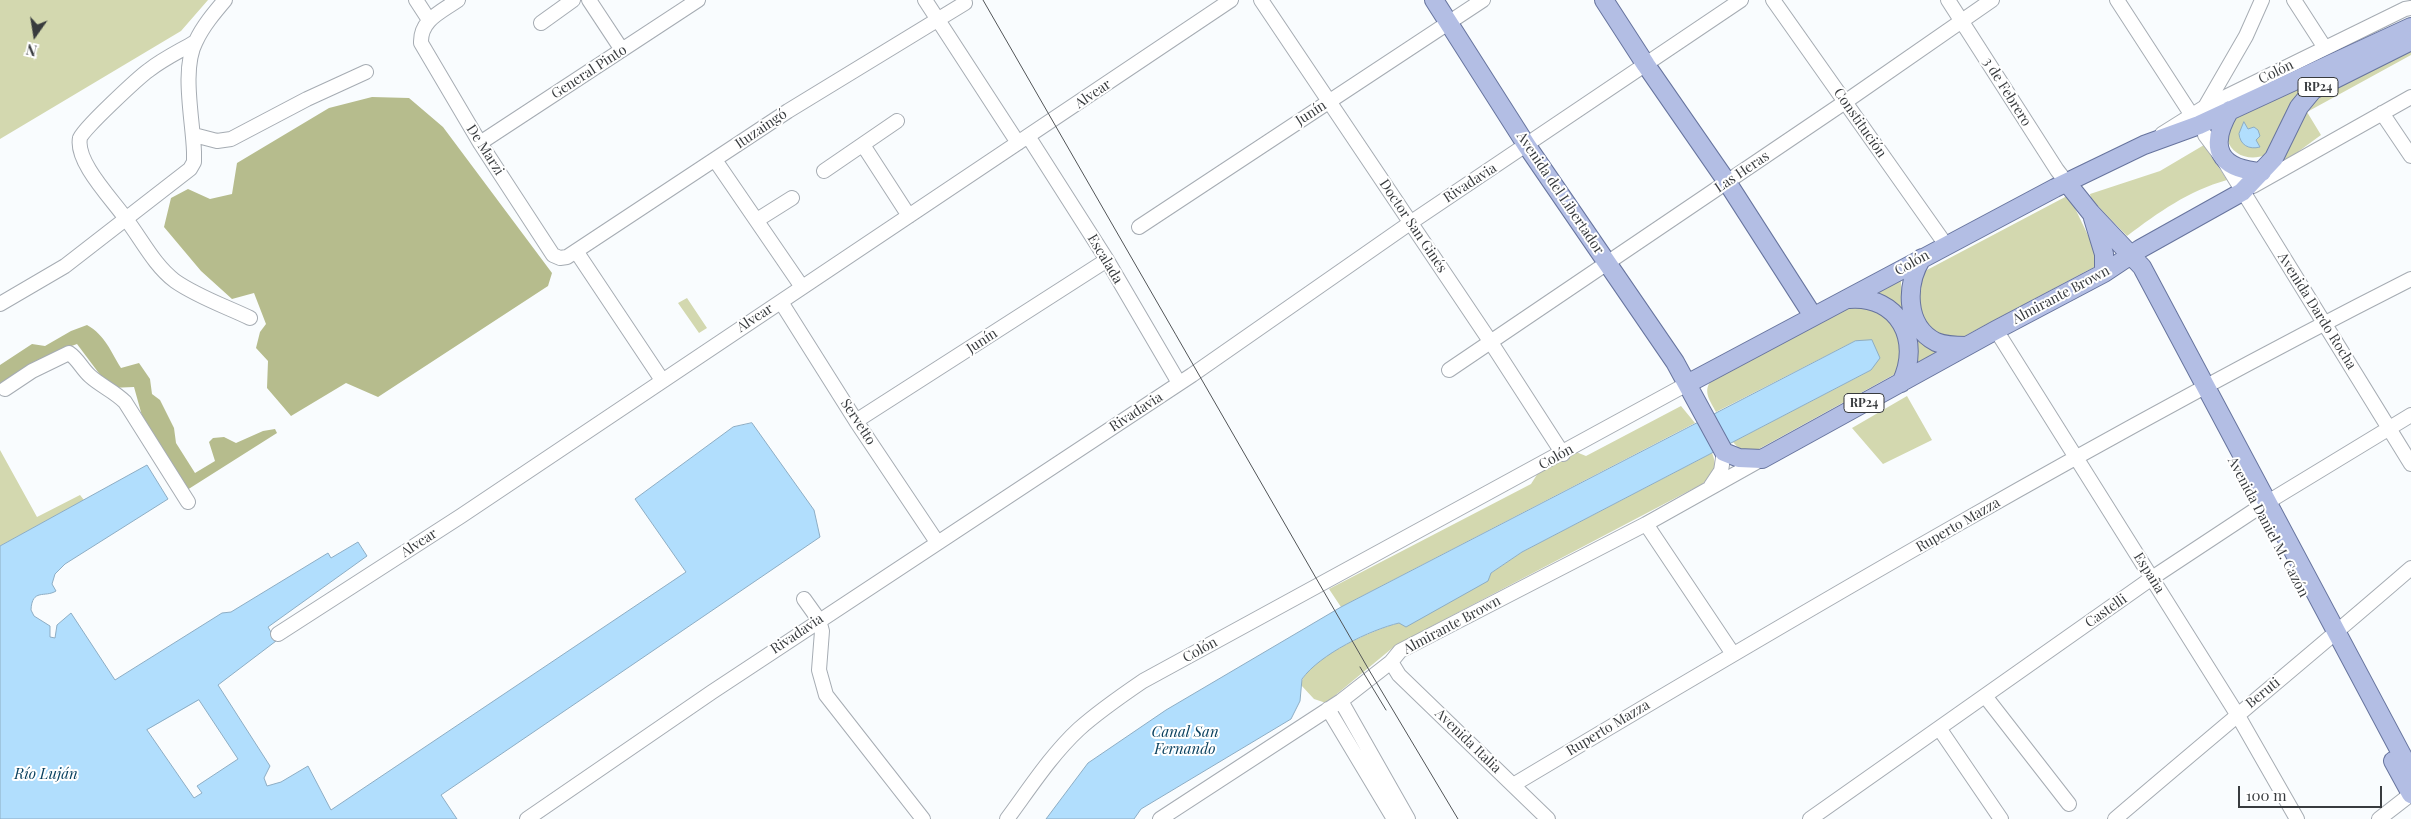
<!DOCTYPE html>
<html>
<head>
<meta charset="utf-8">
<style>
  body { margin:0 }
  #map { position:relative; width:2411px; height:819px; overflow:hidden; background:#f9fcfe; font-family:"Playfair Display",serif }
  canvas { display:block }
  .north { position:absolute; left:10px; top:10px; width:50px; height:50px; -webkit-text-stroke:4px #fff; paint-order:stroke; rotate:193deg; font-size:14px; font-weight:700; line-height:20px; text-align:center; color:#383b3e }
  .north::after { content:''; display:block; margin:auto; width:18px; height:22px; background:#383b3e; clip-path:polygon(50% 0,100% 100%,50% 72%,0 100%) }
  .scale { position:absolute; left:2238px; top:786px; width:144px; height:22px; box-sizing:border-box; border:2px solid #383b3e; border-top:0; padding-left:6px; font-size:15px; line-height:18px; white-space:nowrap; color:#383b3e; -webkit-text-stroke:4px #fff; paint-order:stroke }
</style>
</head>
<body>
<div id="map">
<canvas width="2411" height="819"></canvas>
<div class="north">N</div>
<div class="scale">100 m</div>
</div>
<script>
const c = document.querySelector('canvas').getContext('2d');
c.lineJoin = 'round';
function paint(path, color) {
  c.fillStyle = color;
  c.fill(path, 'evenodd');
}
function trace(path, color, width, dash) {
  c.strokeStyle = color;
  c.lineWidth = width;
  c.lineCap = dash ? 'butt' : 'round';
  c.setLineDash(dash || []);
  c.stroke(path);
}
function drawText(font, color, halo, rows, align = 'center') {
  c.font = font + ' "Playfair Display",serif';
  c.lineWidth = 4;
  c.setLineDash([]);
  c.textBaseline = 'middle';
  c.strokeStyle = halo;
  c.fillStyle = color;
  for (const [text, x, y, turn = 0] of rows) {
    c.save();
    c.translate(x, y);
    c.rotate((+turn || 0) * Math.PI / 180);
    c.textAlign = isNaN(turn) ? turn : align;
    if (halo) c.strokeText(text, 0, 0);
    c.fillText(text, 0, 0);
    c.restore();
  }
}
paint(new Path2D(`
  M0 0H208L181 31 0 139Z
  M2411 47V55L2307 112 2321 135 2280 165 2299 124 2313 100Z
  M2329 73 2266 155C2250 161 2232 156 2227 139L2235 114Z
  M2204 145 2227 180C2188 191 2159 212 2127 236L2091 199 2090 194 2160 171Z
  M2067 196 2072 202 2097 254 2094 267 1959 339C1936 342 1918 318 1916 297 1916 289 1922 278 1925 271Z
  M1901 280C1900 303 1919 338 1937 352L1918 362C1917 335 1899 308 1877 292Z
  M687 298 707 328 699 333 678 303Z
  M1851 307 1878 309 1895 325 1904 349 1895 374 1757 450C1748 453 1739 450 1733 442L1871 370 1855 341 1716 412C1711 402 1703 393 1710 382Z
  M1907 396 1932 440 1883 464 1852 428Z
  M1681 406 1695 423 1341 607 1329 589 1531 484 1538 473 1576 452 1586 456Z
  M0 450 37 517 80 495 84 500 0 546Z
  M1712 453C1718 466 1713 476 1702 484L1396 645 1326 703 1314 699 1301 685C1305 659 1375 629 1399 623L1491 573 1522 552Z`), '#d3d8af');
paint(new Path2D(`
  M372 97 409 98 443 127 552 273 548 286 378 397 346 383 291 416 267 388 268 361 256 348 260 332 266 324 254 293 232 299 201 271 164 227 171 198 188 189 210 199 232 194 237 163 329 108Z
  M87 325C105 335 111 352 121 368L139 363 150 379 152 394 160 400 174 428 176 443 195 473 215 461 209 442 213 438 224 437 236 443 263 431 275 429 277 433 187 490 156 441 152 432 144 423 134 387 110 388 77 344 66 348 0 389V365L32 344 45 346 71 331Z`), '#b6bc8d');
const water = new Path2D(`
  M2244 122 2248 129 2254 127 2258 130 2260 136 2256 140 2260 147C2249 150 2240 145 2239 134Z
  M1872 340 1880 358 1871 370 1522 552 1491 573 1488 581 1406 627 1399 623C1370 630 1320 654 1302 679L1300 701 1291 719 1141 809 1134 819H1046L1088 763 1166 710 1341 607 1855 341Z
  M752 423 814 510 820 537 441 795 457 819H0V546L147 465 168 499 65 564 55 574 52 584 56 591C45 598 32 588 31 610L34 616 50 626V637L55 638 57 625 71 613 115 680 222 613 231 612 328 553 331 558 358 542 367 556 268 627 276 641 218 685 270 766 264 778 267 786 281 782 308 766 331 810 686 572 635 499 733 427ZM199 700 238 759 197 786 202 793 194 798 147 730Z`);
paint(water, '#b1defd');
trace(water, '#8dadc4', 1);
const minor = new Path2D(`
  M416 0 429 20
  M458 0C441 12 420 20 421 43L480 143 553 255 560 258 567 257 788 111 965 3
  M589 0 622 50
  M925 0 1018 143
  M1261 0 1490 341 1563 454
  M1773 0 1946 245
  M1948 0 2057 170 2067 183
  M2117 0 2191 114
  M2294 0 2325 48
  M541 23 573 0
  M195 42C180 51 163 59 149 70 139 77 81 131 80 138 75 162 113 200 126 219 142 240 154 265 175 281 198 297 225 306 250 318
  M2205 107 2246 36 2262 0
  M2382 113 2411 156
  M2162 134 2205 107 2405 9 2411 8
  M194 135 217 141 231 139 307 99 366 72
  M2205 135 2223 159 2411 464
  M1028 136 1107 260 1179 383
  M480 143 698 0
  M863 145 909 216
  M715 160 802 287
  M824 171 897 121
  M2253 186 2411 97
  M757 220 792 198
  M1139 227 1483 0
  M576 251 662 380
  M781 302 856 421 937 542
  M0 304 65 266 190 169 194 162V152C193 120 181 69 196 41 203 26 214 13 225 0
  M1996 330 2237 714 2297 819
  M1449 370 1845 102 1992 0
  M5 389 32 371 69 353C78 359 82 369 90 376 101 386 114 391 125 402L188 502
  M856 421 1107 260
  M1711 486 1721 471 1724 452
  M1646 524 1733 654
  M804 599 819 620 822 631 819 670 826 695 923 819
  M278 634 461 516 1231 0
  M1391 662 1399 675 1548 819
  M1985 696 2069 804
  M1341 701 1408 819
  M1328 709 1394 819
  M1939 728 2001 819
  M1513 785C1808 609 2105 434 2411 279
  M527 819 712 692 1192 375 1410 223 1741 0
  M1007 819C1030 788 1051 755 1079 729 1099 711 1121 696 1143 681L1687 384
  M1160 819 1341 701 1391 662 1400 651 1646 524 1762 459
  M1810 819 2152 578 2258 508 2411 415
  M2115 819C2213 735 2313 653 2411 568
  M2379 819 2411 794`);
const major = new Path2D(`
  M1434 0 1527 146 1675 362 1724 452 1739 458 1762 459 1996 330 2104 273 2140 249 2242 192 2274 158 2299 107 2313 90 2411 41
  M1604 0 1646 65 1727 182 1813 316
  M2230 110C2208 147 2218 169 2262 172
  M2067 183 2091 213 2142 267 2411 772
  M2093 218 2104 254V273
  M1922 258C1906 283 1904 326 1936 342 1945 346 1957 346 1967 346
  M1849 299C1899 295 1922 341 1901 383
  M1687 384 2055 188 2144 145 2199 125 2411 27
  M2393 761 2411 794`);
trace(minor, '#a6acb3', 16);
trace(major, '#67749e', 20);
trace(minor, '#fff', 14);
trace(major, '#b3bee4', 18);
trace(new Path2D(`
  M983 0 1369 670 1458 819
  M1360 667 1386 710`), '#515457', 1);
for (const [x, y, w] of [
  [2318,87,40],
  [1864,403,40]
]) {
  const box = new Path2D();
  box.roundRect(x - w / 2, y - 9.5, w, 19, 4);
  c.fillStyle = '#fff';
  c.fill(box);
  trace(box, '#383b3e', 1);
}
drawText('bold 12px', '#383b3e', null, [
  ["RP24",2318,87],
  ["RP24",1864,403]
]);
drawText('14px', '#383b3e', '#fff', [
  ["General Pinto",589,72,-33],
  ["Colón",2276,72,-26],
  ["3 de Febrero",2007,92,58],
  ["Alvear",1093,94,-34],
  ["Junín",1311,113,-33],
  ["Constitución",1860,123,55],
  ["Ituzaingó",761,129,-34],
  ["De Marzi",485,150,57],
  ["Las Heras",1742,172,-34],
  ["Rivadavia",1470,183,-33],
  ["Avenida del Libertador",1560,193,56],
  ["Doctor San Ginés",1413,226,56],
  ["Escalada",1105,259,59],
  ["Colón",1912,263,-29],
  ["Almirante Brown",2061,295,-28],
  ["Avenida Dardo Rocha",2317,311,58],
  ["Alvear",755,318,-33],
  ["Junín",982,341,-33],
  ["Rivadavia",1136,412,-33],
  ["Servetto",858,422,57],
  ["Colón",1556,457,-29],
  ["Ruperto Mazza",1958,525,-30],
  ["Avenida Daniel M. Cazón",2268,527,62],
  ["Alvear",419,543,-33],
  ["España",2149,573,58],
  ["Castelli",2106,611,-35],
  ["Almirante Brown",1452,625,-28],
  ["Rivadavia",797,634,-34],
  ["Colón",1200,650,-29],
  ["Beruti",2263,693,-39],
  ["Ruperto Mazza",1608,728,-31],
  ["Avenida Italia",1468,741,44]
]);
drawText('italic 15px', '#0a415f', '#fff', [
  ["Canal San",1185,732],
  ["Fernando",1185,749],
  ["Río Luján",46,774]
]);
</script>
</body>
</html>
